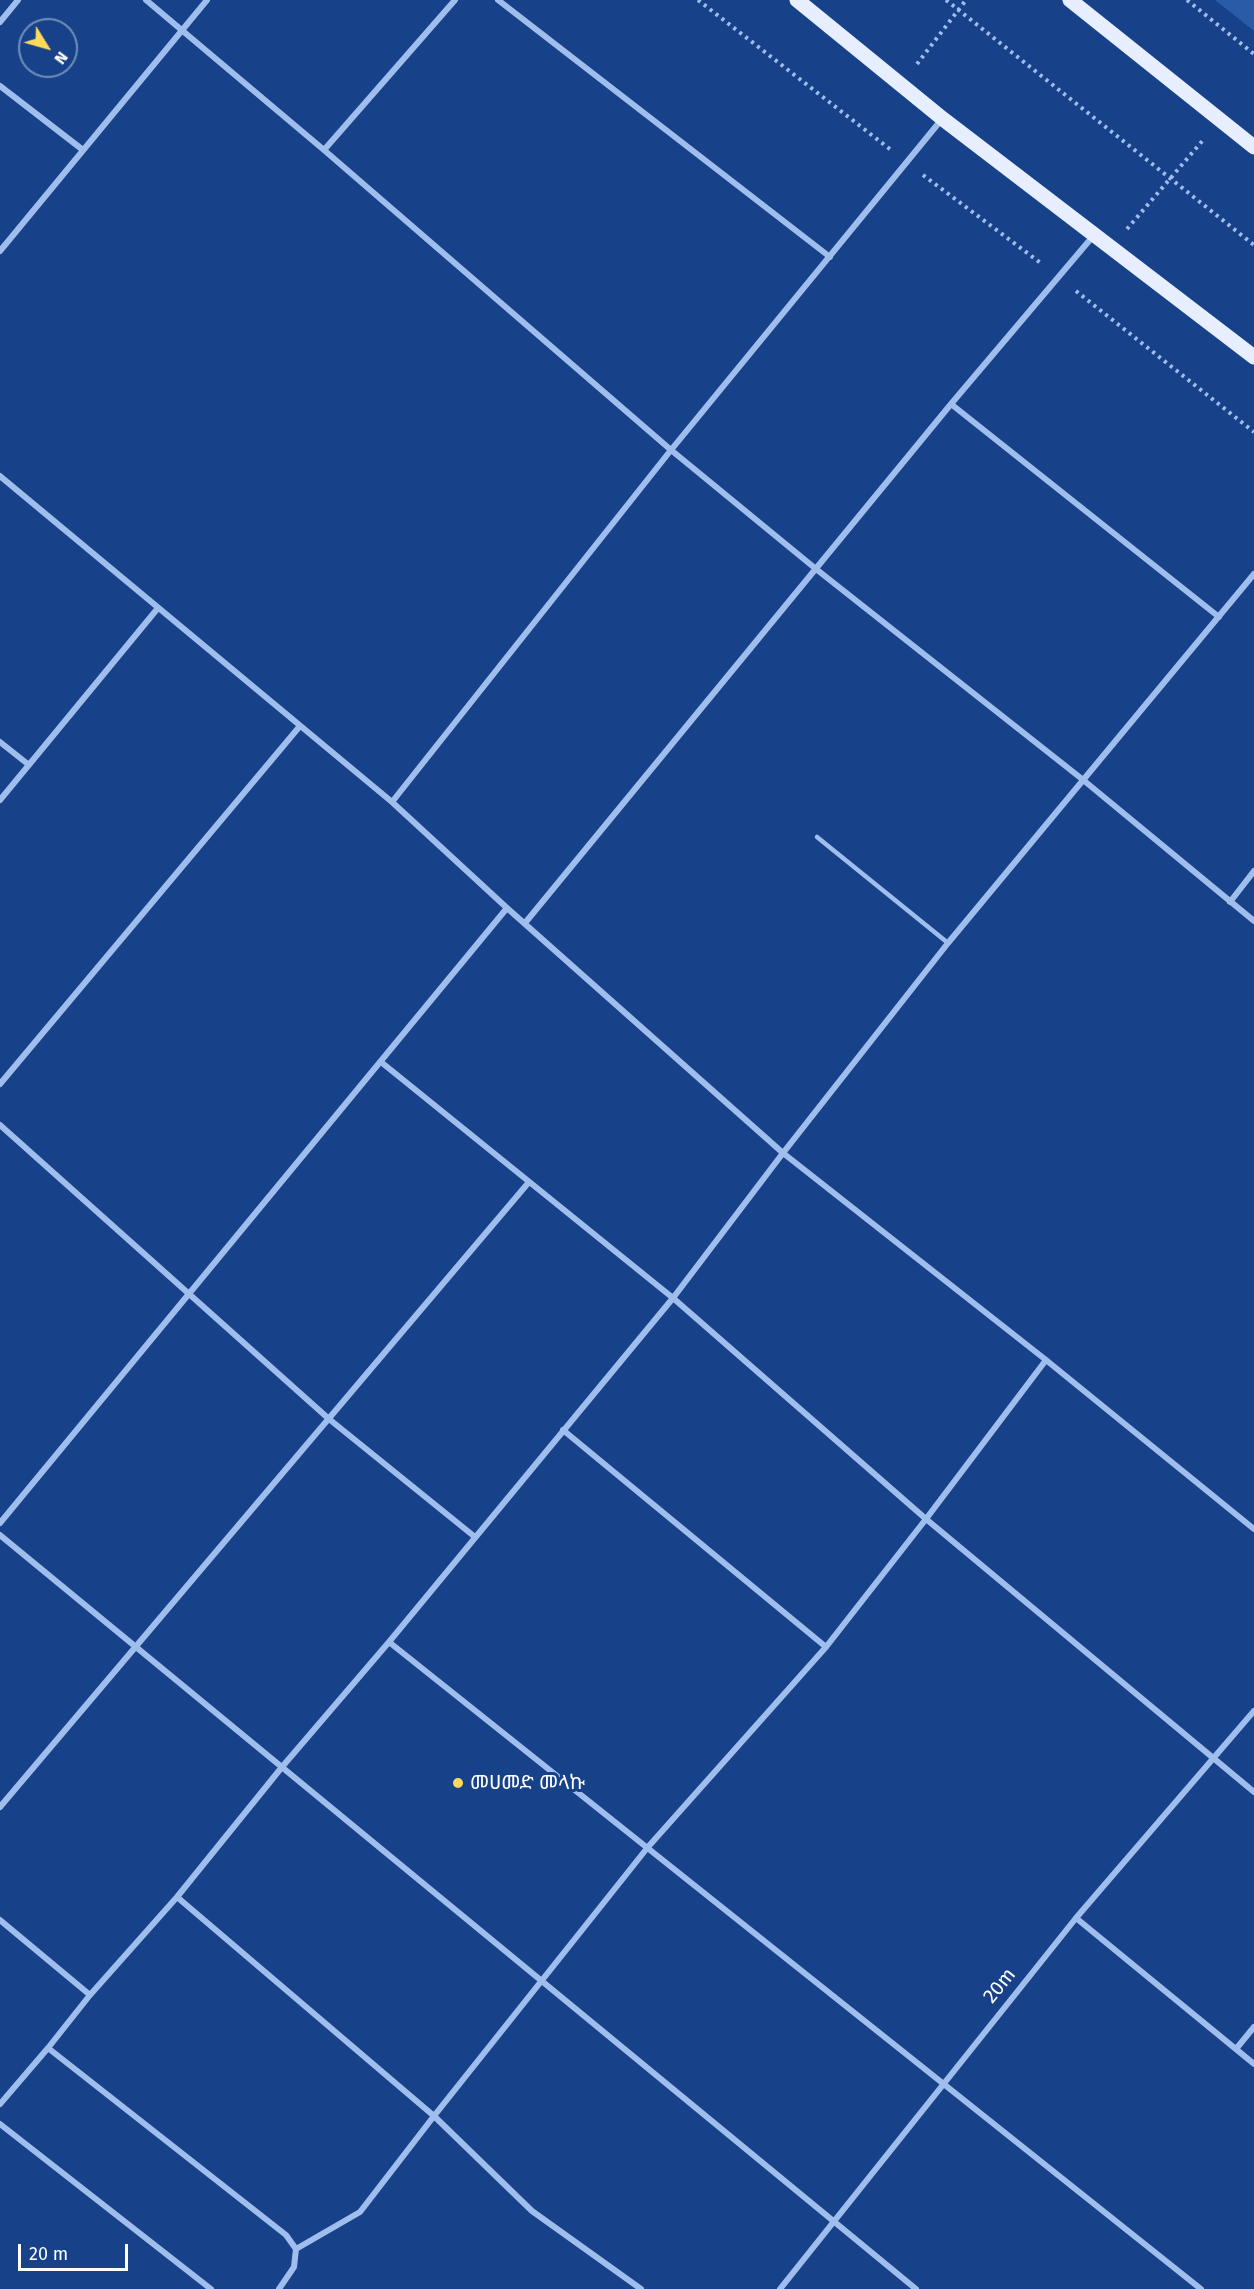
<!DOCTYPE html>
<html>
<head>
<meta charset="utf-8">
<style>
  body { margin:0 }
  #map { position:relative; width:1254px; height:2289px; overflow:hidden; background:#174289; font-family:"Fira Sans",sans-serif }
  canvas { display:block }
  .north { position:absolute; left:18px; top:18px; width:60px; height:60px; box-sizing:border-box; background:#174289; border:2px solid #748eb8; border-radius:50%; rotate:127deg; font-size:16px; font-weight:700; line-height:24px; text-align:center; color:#fff }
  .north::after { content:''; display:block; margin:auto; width:21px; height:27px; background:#ffd95c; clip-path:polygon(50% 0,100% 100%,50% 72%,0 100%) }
  .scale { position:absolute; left:18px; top:2244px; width:110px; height:27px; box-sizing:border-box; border:3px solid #fff; border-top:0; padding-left:8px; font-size:18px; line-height:21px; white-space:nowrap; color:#fff; -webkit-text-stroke:4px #174289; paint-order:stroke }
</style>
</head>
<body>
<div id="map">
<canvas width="1254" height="2289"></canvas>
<div class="north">N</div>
<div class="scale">20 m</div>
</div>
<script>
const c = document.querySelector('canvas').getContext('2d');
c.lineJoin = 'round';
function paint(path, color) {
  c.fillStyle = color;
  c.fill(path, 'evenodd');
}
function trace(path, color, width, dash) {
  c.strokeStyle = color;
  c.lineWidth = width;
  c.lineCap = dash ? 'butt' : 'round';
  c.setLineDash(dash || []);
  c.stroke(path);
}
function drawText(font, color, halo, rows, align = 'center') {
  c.font = font + ' "Fira Sans","Noto Sans Ethiopic",sans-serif';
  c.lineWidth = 6;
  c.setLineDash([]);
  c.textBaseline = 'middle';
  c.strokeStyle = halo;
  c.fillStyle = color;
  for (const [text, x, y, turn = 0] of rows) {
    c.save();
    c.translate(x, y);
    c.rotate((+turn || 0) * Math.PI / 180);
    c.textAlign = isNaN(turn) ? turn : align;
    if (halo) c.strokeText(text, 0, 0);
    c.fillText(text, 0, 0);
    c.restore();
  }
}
paint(new Path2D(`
  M1215 0H1254V31Z`), '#2a5ba7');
trace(new Path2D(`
  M698 0 891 150
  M946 0 1254 245
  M1187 0 1254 54
  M917 64 966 0
  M923 175 1042 264
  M1127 229 1204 139
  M1076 291 1254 432`), '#9fbeee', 4, [3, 4.5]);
trace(new Path2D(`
  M817 837 948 943`), '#9fbeee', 4.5);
trace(new Path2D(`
  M146 0 324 150 671 450 816 569 1082 779 1254 921
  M498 0 830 257
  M0 22 18 0
  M0 86 83 150
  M324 150 455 0
  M0 251 207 0
  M951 404 1219 617
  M0 476 392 802 507 908 783 1153 1046 1360 1254 1529
  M0 742 29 765
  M0 800 158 608
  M392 802 671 450 942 119
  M1230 902 1254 871
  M525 923 951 404 1094 235
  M381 1062 673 1298 926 1519 1254 1792
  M0 1084 300 726
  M0 1125 329 1419 475 1537
  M563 1430 826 1647
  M0 1523 507 908
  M0 1535 916 2289
  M389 1642 1201 2289
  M0 1807 529 1182
  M177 1897 434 2116 532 2211 641 2289
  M1076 1918 1254 2064
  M0 1920 90 1995
  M48 2048 286 2235 296 2249 294 2267 279 2289
  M1236 2049 1254 2027
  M0 2104 48 2048 90 1995 177 1897 282 1767 389 1642 673 1298 783 1153 948 943 1254 574
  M0 2124 211 2289
  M296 2249 360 2212 434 2116 648 1847 826 1647 926 1519 1046 1360
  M780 2289 1076 1918 1254 1711`), '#9fbeee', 6);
trace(new Path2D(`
  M797 0 943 119 1254 357
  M1070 0 1254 147`), '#e6eeff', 15);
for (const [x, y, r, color] of [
  [458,1783,6,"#ffd95c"]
]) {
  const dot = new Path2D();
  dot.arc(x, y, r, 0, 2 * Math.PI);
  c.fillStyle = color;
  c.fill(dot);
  trace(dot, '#174289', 2);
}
drawText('20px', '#fff', '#174289', [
  ["መሀመድ መላኩ",470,1783]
], 'left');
drawText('20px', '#fff', '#174289', [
  ["20m",1000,1986,-51]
]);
</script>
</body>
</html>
